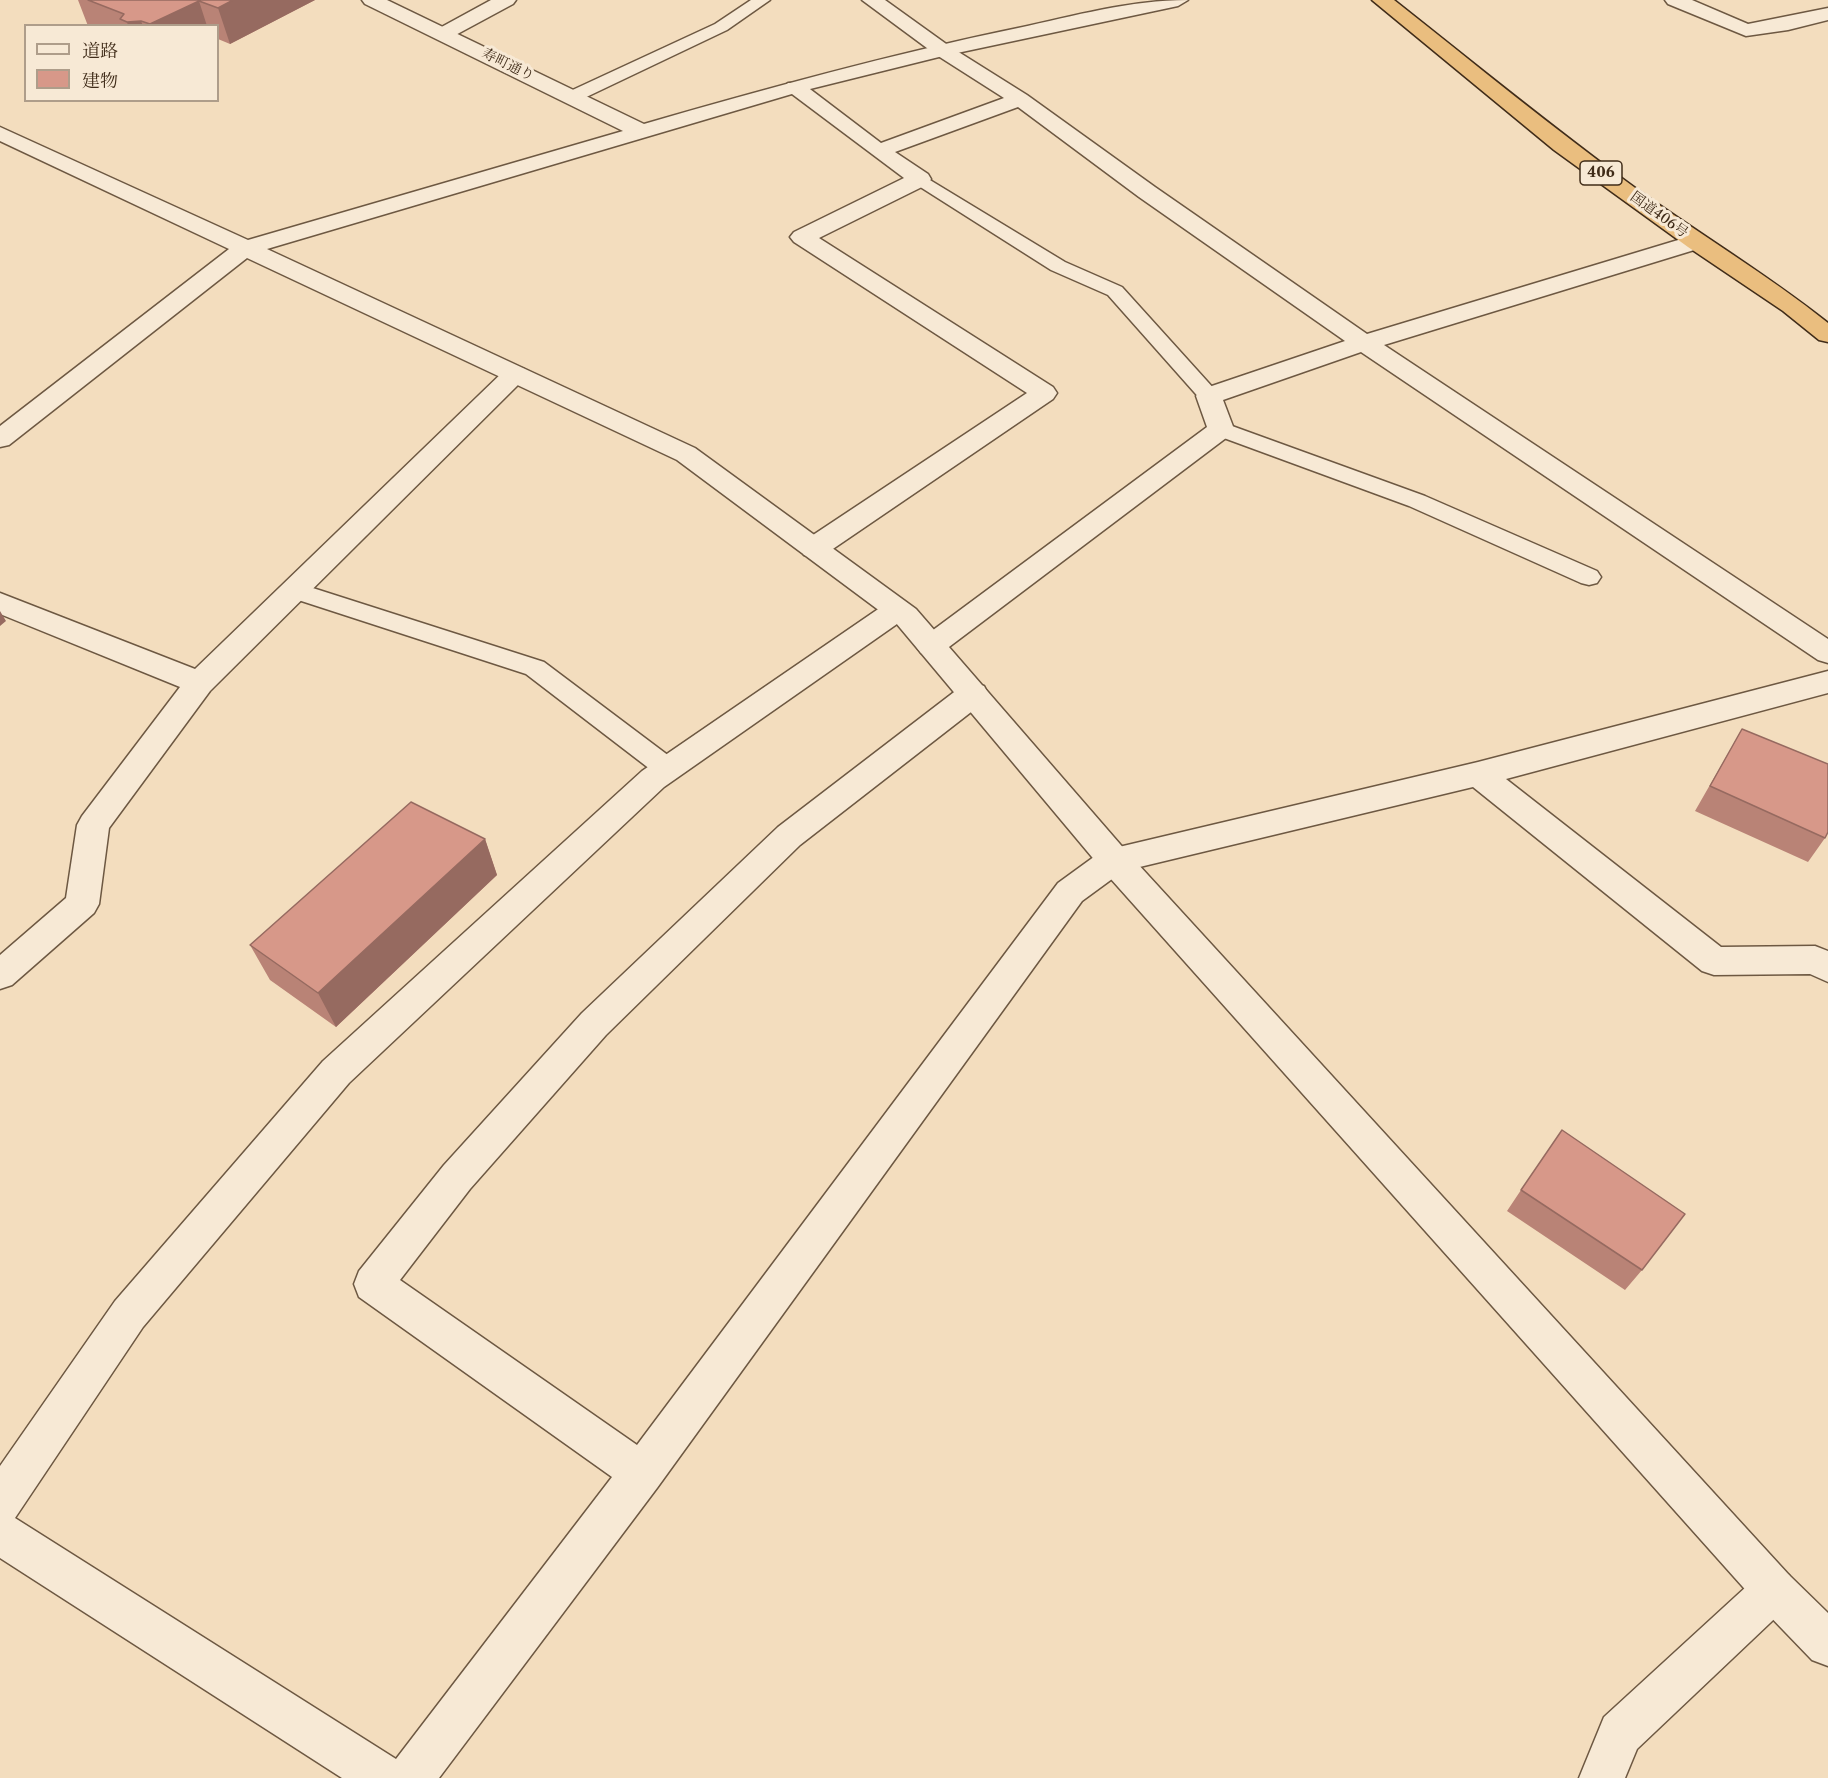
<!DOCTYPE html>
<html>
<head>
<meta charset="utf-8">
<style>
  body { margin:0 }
  #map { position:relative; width:1828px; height:1778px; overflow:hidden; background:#f3ddbe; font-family:"Libre Caslon Text","Noto Serif JP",serif }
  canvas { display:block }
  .legend { position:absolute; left:24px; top:24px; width:195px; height:78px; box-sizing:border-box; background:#f7e9d5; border:2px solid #ae9d8a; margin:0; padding:8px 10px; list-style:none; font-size:18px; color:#402c19 }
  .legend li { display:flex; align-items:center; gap:12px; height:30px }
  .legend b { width:30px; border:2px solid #ae9d8a }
</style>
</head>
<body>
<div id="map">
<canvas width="1828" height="1778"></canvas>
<ul class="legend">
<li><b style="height:8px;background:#f7e9d5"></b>道路</li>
<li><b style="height:16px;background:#d79889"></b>建物</li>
</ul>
</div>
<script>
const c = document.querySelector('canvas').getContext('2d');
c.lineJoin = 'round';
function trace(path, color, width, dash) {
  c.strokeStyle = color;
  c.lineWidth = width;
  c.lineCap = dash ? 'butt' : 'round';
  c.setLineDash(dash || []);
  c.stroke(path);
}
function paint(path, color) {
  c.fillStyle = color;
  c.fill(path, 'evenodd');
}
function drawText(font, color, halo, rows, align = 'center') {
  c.font = font + ' "Libre Caslon Text","Noto Serif JP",serif';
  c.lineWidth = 6;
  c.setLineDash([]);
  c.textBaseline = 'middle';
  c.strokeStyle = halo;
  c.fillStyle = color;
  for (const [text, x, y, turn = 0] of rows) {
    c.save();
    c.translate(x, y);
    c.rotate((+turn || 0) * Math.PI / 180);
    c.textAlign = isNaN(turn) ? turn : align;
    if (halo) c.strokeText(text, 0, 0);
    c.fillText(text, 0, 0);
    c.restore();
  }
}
const service = new Path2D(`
  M751 0H770L727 30 578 101H566L563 97 566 93 715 24Z
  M920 174 1065 262 1122 287 1216 391 1219 396 1216 401H1202L1108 295 1051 270 914 183 911 179Z
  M1221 422 1425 496 1597 571 1601 577 1597 583 1589 585 1581 583 1409 506 1213 434 1210 429 1213 424Z
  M294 582 544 662 677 762 681 769 677 776 668 779 659 776 526 674 286 596 282 590 286 584Z`);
const minor = new Path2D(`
  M491 0H516L513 4 450 38H436L433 34 436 30Z
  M862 0H885L949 46 1027 95 1155 187 1367 334 1688 237H1704L1708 242 1704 247 1384 345 1828 639V663L1818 660 1361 352 1223 400 1234 429 1230 435 941 653 931 656 921 653 916 646 921 639 1207 427 1196 396 1200 390 1345 341 1139 197 1018 107 895 152 928 174 931 179 928 184 819 238 1053 387 1057 393 1053 399 824 555 814 557 804 555 800 548 804 541 1027 393 794 242 790 237 794 232 904 178 788 91 785 87 788 83H802L881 143 1004 98 935 54Z
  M1665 0H1692L1748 24 1828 8V20L1788 30 1746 36 1668 4Z
  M515 366 524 369 528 374 524 379 210 691 109 828 99 904 94 913 12 985 0 989V955L66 898 77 825 82 816 180 687 0 614V593L195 669 506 369Z
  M897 600 907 603 911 610 907 617 664 787 349 1083 143 1327 15 1518 396 1759 612 1477 359 1297 354 1284 359 1271 444 1165 582 1013 778 827 962 686 973 683 984 686 988 694 984 702 800 845 606 1035 470 1189 400 1280 637 1445 1058 883 1102 851 1478 762 1828 671V693L1506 779 1721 947 1815 946 1828 951V982L1810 974 1714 975 1702 971 1473 787 1123 871 1082 901 657 1488 439 1778H342L0 1558V1466L115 1301 323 1061 642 771 887 603Z
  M1774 1568 1789 1575 1796 1590 1789 1605 1637 1749 1625 1778H1579L1604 1717 1759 1575Z`);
const tertiary = new Path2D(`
  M362 0H387L644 124C768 88 892 54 1018 28 1074 16 1130 0 1188 0L1178 6 943 56 802 91 267 249 695 448 916 609 1126 851 1789 1575 1828 1613V1666L1812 1660 1759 1605 1102 869 896 623 677 460 247 258 9 445 0 447V426L229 249 0 141V127L248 240 623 131 365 4Z`);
const trunk = new Path2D(`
  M1372 0H1394C1475 64 1554 129 1638 190 1701 235 1768 275 1828 323V342L1819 340 1783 311 1688 247 1554 150Z`);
trace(service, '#6d5842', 3);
trace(minor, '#6d5842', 3);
trace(tertiary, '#6d5842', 3);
trace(trunk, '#402c19', 3);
paint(service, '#f7e9d5');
paint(minor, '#f7e9d5');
paint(tertiary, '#f7e9d5');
paint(trunk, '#eabe7f');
paint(new Path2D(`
  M78 0H315L230 44 218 39V26H88Z
  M1742 729 1825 838 1808 862 1695 811Z
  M485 839 497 875 336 1027 270 980 250 945Z
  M1521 1190 1642 1270 1625 1290 1507 1211Z`), '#b98376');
paint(new Path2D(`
  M233 0H315L230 44 218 8Z
  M199 1 207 26H150V24Z
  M141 21 143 26H128L127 22Z
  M0 611 6 621 0 626Z
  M485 839 497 875 336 1027 318 993Z`), '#966a60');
const building = new Path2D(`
  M88 0H233L218 8 199 1 150 24 141 21 127 22 120 19 124 14Z
  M1742 729 1828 764V832L1825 838 1710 786Z
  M411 802 485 839 318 993 250 945Z
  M1562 1130 1685 1214 1642 1270 1521 1190Z`);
paint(building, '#d79889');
trace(building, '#966a60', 1.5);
drawText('14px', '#402c19', '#f7e9d5', [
  ["寿町通り",508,65,26],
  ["国道406号",1659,215,36]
]);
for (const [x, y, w] of [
  [1601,173,42]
]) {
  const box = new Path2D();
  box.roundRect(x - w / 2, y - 12, w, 24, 4.5);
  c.fillStyle = '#f7e9d5';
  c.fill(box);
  trace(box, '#402c19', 1.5);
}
drawText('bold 15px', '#402c19', null, [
  ["406",1601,173]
]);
</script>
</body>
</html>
